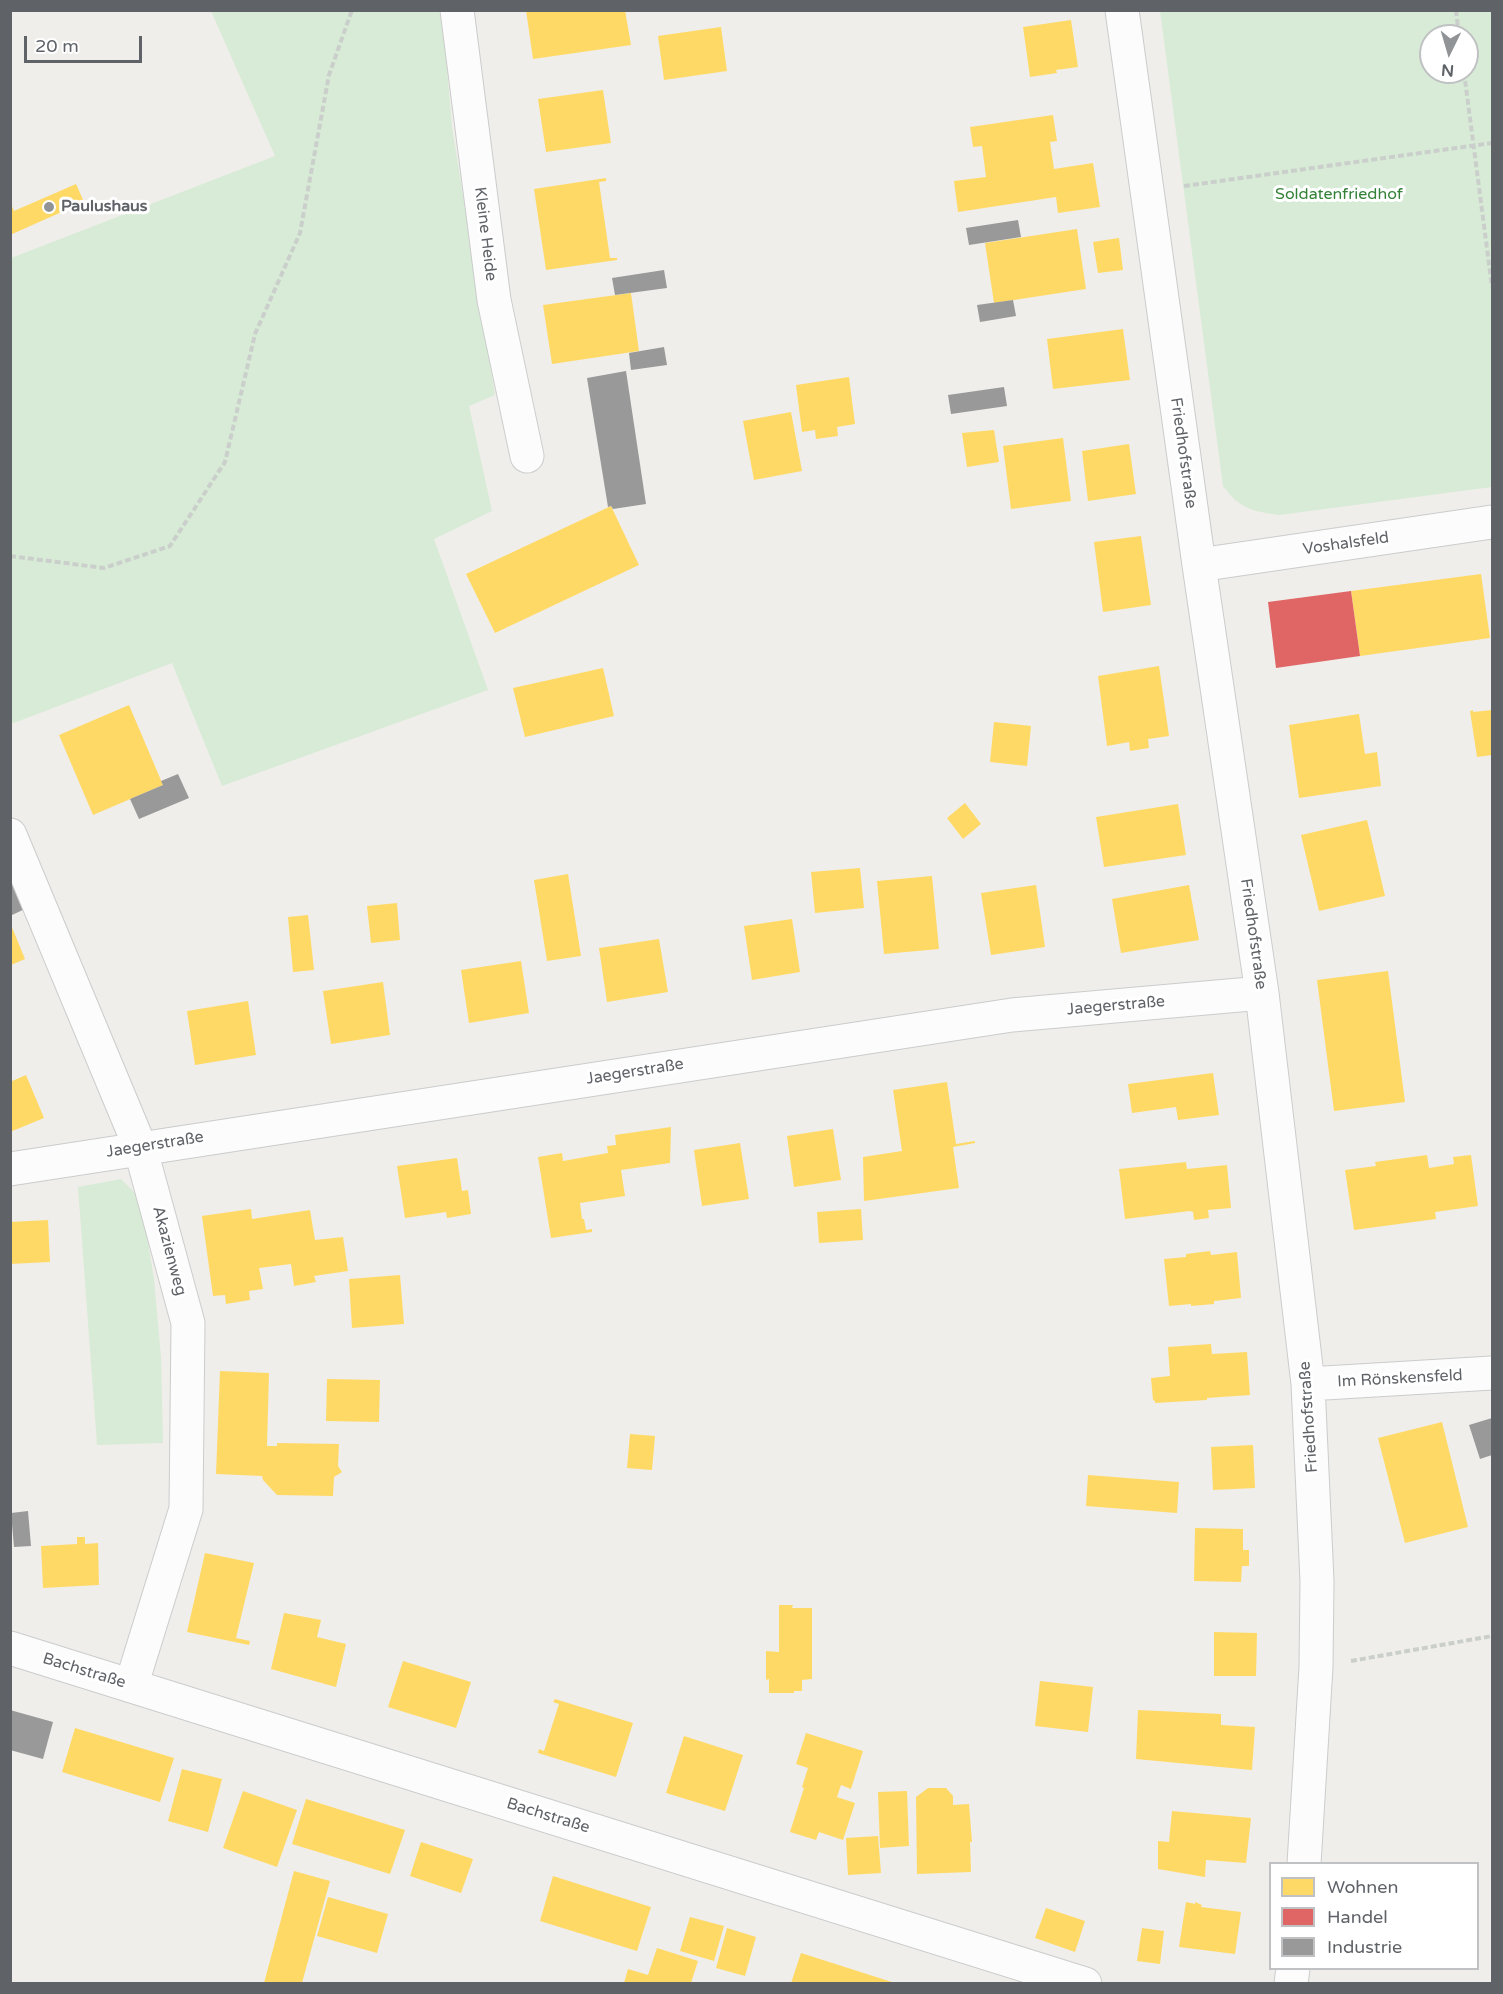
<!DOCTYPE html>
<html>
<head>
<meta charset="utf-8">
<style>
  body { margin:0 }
  #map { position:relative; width:1503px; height:1994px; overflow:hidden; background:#efeeea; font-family:"Varela Round",sans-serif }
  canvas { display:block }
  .frame { position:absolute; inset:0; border:12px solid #5f6368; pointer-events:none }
  .legend { position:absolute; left:1269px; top:1862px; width:210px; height:108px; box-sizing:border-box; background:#fff; border:2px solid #bfc1c3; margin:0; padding:8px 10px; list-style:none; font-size:18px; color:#5f6368 }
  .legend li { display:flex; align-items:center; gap:12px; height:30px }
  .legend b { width:30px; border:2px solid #bfc1c3 }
  .north { position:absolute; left:1419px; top:24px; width:60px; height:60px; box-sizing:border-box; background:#fff; border:2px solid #bfc1c3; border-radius:50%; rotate:185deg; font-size:16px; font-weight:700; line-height:24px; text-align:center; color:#5f6368 }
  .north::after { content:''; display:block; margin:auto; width:21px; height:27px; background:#919496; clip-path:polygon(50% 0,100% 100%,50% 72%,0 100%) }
  .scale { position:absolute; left:24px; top:36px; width:118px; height:27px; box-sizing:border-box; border:3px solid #5f6368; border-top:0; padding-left:8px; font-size:18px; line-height:21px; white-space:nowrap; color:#5f6368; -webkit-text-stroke:4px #fff; paint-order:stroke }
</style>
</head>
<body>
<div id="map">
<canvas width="1503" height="1994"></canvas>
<div class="frame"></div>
<ul class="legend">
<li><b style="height:16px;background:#ffd966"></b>Wohnen</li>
<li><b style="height:16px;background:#e06666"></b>Handel</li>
<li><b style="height:16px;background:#999"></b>Industrie</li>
</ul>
<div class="north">N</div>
<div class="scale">20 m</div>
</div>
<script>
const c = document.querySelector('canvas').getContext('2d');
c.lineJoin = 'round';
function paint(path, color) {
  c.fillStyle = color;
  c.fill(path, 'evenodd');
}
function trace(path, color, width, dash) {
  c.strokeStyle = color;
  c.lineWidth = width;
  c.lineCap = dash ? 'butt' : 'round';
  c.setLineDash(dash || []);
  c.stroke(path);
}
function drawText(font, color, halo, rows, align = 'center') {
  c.font = font + ' "Varela Round",sans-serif';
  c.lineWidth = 6;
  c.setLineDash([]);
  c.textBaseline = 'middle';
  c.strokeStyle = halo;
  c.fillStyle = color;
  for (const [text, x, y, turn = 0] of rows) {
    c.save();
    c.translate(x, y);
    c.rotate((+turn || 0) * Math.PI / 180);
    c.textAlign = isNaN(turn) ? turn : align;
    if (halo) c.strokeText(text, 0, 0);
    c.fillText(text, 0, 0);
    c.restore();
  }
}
paint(new Path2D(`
  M211 11H442L452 127 495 395 469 406 492 511 434 539 488 690 222 786 172 663 11 724V258L275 156Z
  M1160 11H1492V487L1279 515C1252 511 1240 509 1223 486ZM1431 36H1467V72H1431Z
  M121 1179 141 1199 154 1279 161 1357 163 1443 97 1445 78 1187Z`), '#d8ebd6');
paint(new Path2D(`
  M526 10H625L631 45 533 59Z
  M1071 20 1078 67 1056 70 1057 73 1030 77 1023 27Z
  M721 27 727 71 664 80 658 36Z
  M603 90 611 143 546 152 538 99Z
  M1053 115 1057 141 1050 142 1054 169 1093 163 1100 207 1058 213 1056 197 958 212 954 181 986 177 982 146 973 147 970 127Z
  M606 178V181L599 182 610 258H617V260L546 270 534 189Z
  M76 184 84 202 10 235V202L14 211Z
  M1077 229 1086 289 994 303 985 243Z
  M1119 238 1123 270 1098 273 1093 242Z
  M631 293 639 351 552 364 543 305Z
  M1123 329 1130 380 1053 389 1047 339Z
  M849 377 855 424 837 427 838 436 816 439 815 430 802 432 796 385Z
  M791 412 802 471 754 480 743 421Z
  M994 430 999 462 967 467 962 433Z
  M1063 438 1071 501 1011 509 1003 446Z
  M1129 444 1136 494 1088 501 1082 451Z
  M611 506 639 565 495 633 466 574Z
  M1141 536 1151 605 1103 612 1094 542Z
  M1481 574 1490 638 1360 656 1351 591Z
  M1159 666 1169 736 1148 739 1149 748 1130 751 1129 742 1107 746 1098 676Z
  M603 668 614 716 525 737 513 688Z
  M129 705 163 785 93 815 59 735Z
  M1473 710V712L1492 710V755L1477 757 1470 711Z
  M1359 714 1365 754 1377 752 1381 786 1299 798 1289 725Z
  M994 722 1031 726 1027 766 990 762Z
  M965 803 981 824 963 839 947 818Z
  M1178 804 1186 855 1104 867 1096 817Z
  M1367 820 1385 896 1319 911 1301 835Z
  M860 868 864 908 815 913 811 872Z
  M568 874 581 956 547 961 534 880Z
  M932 876 939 949 884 954 877 881Z
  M1036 885 1045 947 991 955 981 893Z
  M1189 885 1199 940 1121 953 1112 899Z
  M397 903 400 940 371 943 367 906Z
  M308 915 314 970 293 972 288 917Z
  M792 919 800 972 752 980 744 926Z
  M11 925 25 959 11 965Z
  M659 939 668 992 607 1002 599 948Z
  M521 961 529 1013 469 1023 461 970Z
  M1388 971 1405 1102 1334 1111 1317 980Z
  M383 982 390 1035 331 1044 323 991Z
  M248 1001 256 1055 195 1065 187 1011Z
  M1213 1073 1219 1115 1178 1120 1176 1107 1132 1113 1128 1084Z
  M26 1075 44 1118 10 1132V1082Z
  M947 1082 956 1144 975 1141V1143L953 1147 959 1188 864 1201 863 1157 902 1151 893 1090Z
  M671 1127 670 1163 621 1170 625 1196 580 1203 582 1219H584L586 1230 592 1229V1232L551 1238 538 1157 562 1153 563 1161 608 1153 607 1146 616 1145 615 1135Z
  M833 1129 841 1180 794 1187 787 1136Z
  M740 1143 749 1199 702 1206 694 1150Z
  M1427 1155 1429 1168 1454 1164 1453 1157 1471 1155 1478 1206 1435 1212 1436 1219 1354 1230 1345 1170 1376 1166 1375 1162Z
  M457 1158 462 1191 468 1190 471 1214 447 1218 446 1212 405 1218 397 1166Z
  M1186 1162 1187 1169 1227 1165 1231 1208 1208 1210 1209 1218 1194 1220 1193 1212 1190 1211 1125 1219 1119 1169Z
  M251 1209 252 1219 310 1210 315 1240 343 1237 348 1271 314 1276 316 1282 294 1286 291 1264 259 1268 263 1289 249 1291 250 1300 226 1304 225 1295 213 1296 202 1216Z
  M861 1209 863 1240 819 1243 817 1212Z
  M48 1220 50 1262 10 1264V1222Z
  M1210 1251 1211 1255 1237 1252 1241 1298 1214 1301V1304L1191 1306V1304L1169 1306 1164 1259 1186 1257V1254Z
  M400 1275 404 1324 352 1328 349 1279Z
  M1211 1344 1212 1354 1247 1352 1250 1395 1207 1398V1400L1155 1403V1401L1153 1400 1151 1378 1170 1376 1168 1347Z
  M220 1371 269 1373 267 1446H277V1443L339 1444 338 1466 342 1472 334 1477 333 1496 277 1495 263 1480 262 1476 216 1474Z
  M327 1379 380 1380 379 1422 326 1421Z
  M1442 1422 1468 1527 1405 1543 1378 1438Z
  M630 1434 655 1436 652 1470 627 1468Z
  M1253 1445 1255 1488 1213 1490 1211 1447Z
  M1088 1475 1179 1482 1177 1513 1086 1506Z
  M1195 1528 1243 1529V1550H1249V1566H1242L1241 1582 1194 1581Z
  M77 1537H85V1544L98 1543 99 1585 43 1588 41 1546 77 1544Z
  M205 1553 254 1563 236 1638 250 1641 249 1645 187 1632Z
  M779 1605H793L792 1608H812V1679L802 1680V1691H794V1693H769V1679L766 1680V1651L779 1652Z
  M284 1613 321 1620 317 1637 346 1644 336 1687 271 1669Z
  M1214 1632 1257 1633 1256 1676H1214Z
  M403 1661 471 1682 456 1728 388 1707Z
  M1040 1681 1093 1687 1088 1732 1035 1726Z
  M555 1699 633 1723 616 1777 538 1753 539 1749 544 1751 559 1704 553 1702Z
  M1138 1710 1221 1714V1725L1255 1727 1252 1770 1136 1759Z
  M75 1728 174 1758 160 1802 62 1772Z
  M806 1733 863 1751 851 1789 841 1785 837 1797 855 1803 843 1840 819 1832 816 1840 790 1832 804 1788 802 1787 808 1768 796 1764Z
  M684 1736 743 1755 725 1811 666 1793Z
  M182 1769 222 1779 208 1832 168 1821Z
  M928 1788H946L953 1796V1805L969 1804 972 1842H970L971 1872 917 1874 916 1797Z
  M243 1791 297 1810 277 1867 223 1848Z
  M907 1791 909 1846 880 1848 878 1792Z
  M306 1799 405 1830 390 1874 292 1844Z
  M1172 1811 1251 1818 1246 1863 1206 1860 1205 1877 1158 1869V1841L1169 1842Z
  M878 1836 881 1873 848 1875 846 1838Z
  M421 1842 473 1859 461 1893 410 1876Z
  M294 1871 330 1881 302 1983H264Z
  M553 1876 651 1907 637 1951 540 1921Z
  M328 1897 388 1914 377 1953 317 1936Z
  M1186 1902 1195 1904V1902L1202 1905 1201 1907 1241 1912 1235 1954 1179 1947Z
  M1046 1908 1085 1921 1075 1952 1035 1938Z
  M690 1917 724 1926 714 1961 680 1951Z
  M727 1928 756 1937 745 1976 716 1968Z
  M1142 1928 1164 1931 1160 1964 1137 1961Z
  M657 1948 698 1961 691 1983H624L628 1969 648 1975Z
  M801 1953 895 1983H791Z`), '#ffd966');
paint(new Path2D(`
  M1351 591 1360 656 1276 668 1268 602Z`), '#e06666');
paint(new Path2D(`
  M1018 220 1021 237 969 245 966 228Z
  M664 270 667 288 615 295 612 278Z
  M1013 300 1016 316 980 322 977 305Z
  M664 347 667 365 631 370 629 353Z
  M626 371 646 504 613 509 611 506 608 507 587 378Z
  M1004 387 1007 406 951 414 948 395Z
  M178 774 189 798 139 819 130 799 163 785 161 781Z
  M10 871 27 908 12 915 10 912Z
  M1492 1418V1455L1480 1459 1469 1425Z
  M28 1511 31 1546 14 1547 11 1513Z
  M10 1710 53 1722 43 1759 10 1750Z`), '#999');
const street = new Path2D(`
  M457 10 494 300 527 456
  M1122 10 1199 565 1262 993 1308 1384 1317 1581 1316 1667 1304 1864
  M1199 565 1492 522
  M10 835 140 1147 188 1323 186 1509 131 1686
  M10 1169 1012 1015 1262 993
  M1308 1384 1492 1373
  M10 1648 1085 1984
  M1291 1984 1293 1968`);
trace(street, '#cbcccc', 35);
trace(new Path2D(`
  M1456 10 1459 36
  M1464 72 1492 287
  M1184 186 1492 143
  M10 556 104 568 170 546 225 462 255 334 300 233 329 75 352 10
  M1351 1661 1492 1636`), '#cacfcc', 4, [6, 3]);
trace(street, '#fdfcfc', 33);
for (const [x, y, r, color] of [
  [49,207,6,"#919496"]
]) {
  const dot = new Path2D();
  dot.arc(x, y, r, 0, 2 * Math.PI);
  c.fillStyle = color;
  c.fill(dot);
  trace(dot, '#fff', 2);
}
drawText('16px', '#348238', '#fff', [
  ["Soldatenfriedhof",1339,195]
]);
drawText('bold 16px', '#5f6368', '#fff', [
  ["Paulushaus",61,207]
], 'left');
drawText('16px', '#5f6368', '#fff', [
  ["Kleine Heide",485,234,83],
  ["Friedhofstraße",1183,453,82],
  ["Voshalsfeld",1346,544,-8],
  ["Friedhofstraße",1253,934,82],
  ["Jaegerstraße",1116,1006,-5],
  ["Jaegerstraße",635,1072,-9],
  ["Jaegerstraße",155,1145,-9],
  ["Akazienweg",169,1251,75],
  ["Im Rönskensfeld",1400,1379,-3],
  ["Friedhofstraße",1309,1417,-94],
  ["Bachstraße",84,1671,17],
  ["Bachstraße",548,1816,17]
]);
</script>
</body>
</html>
